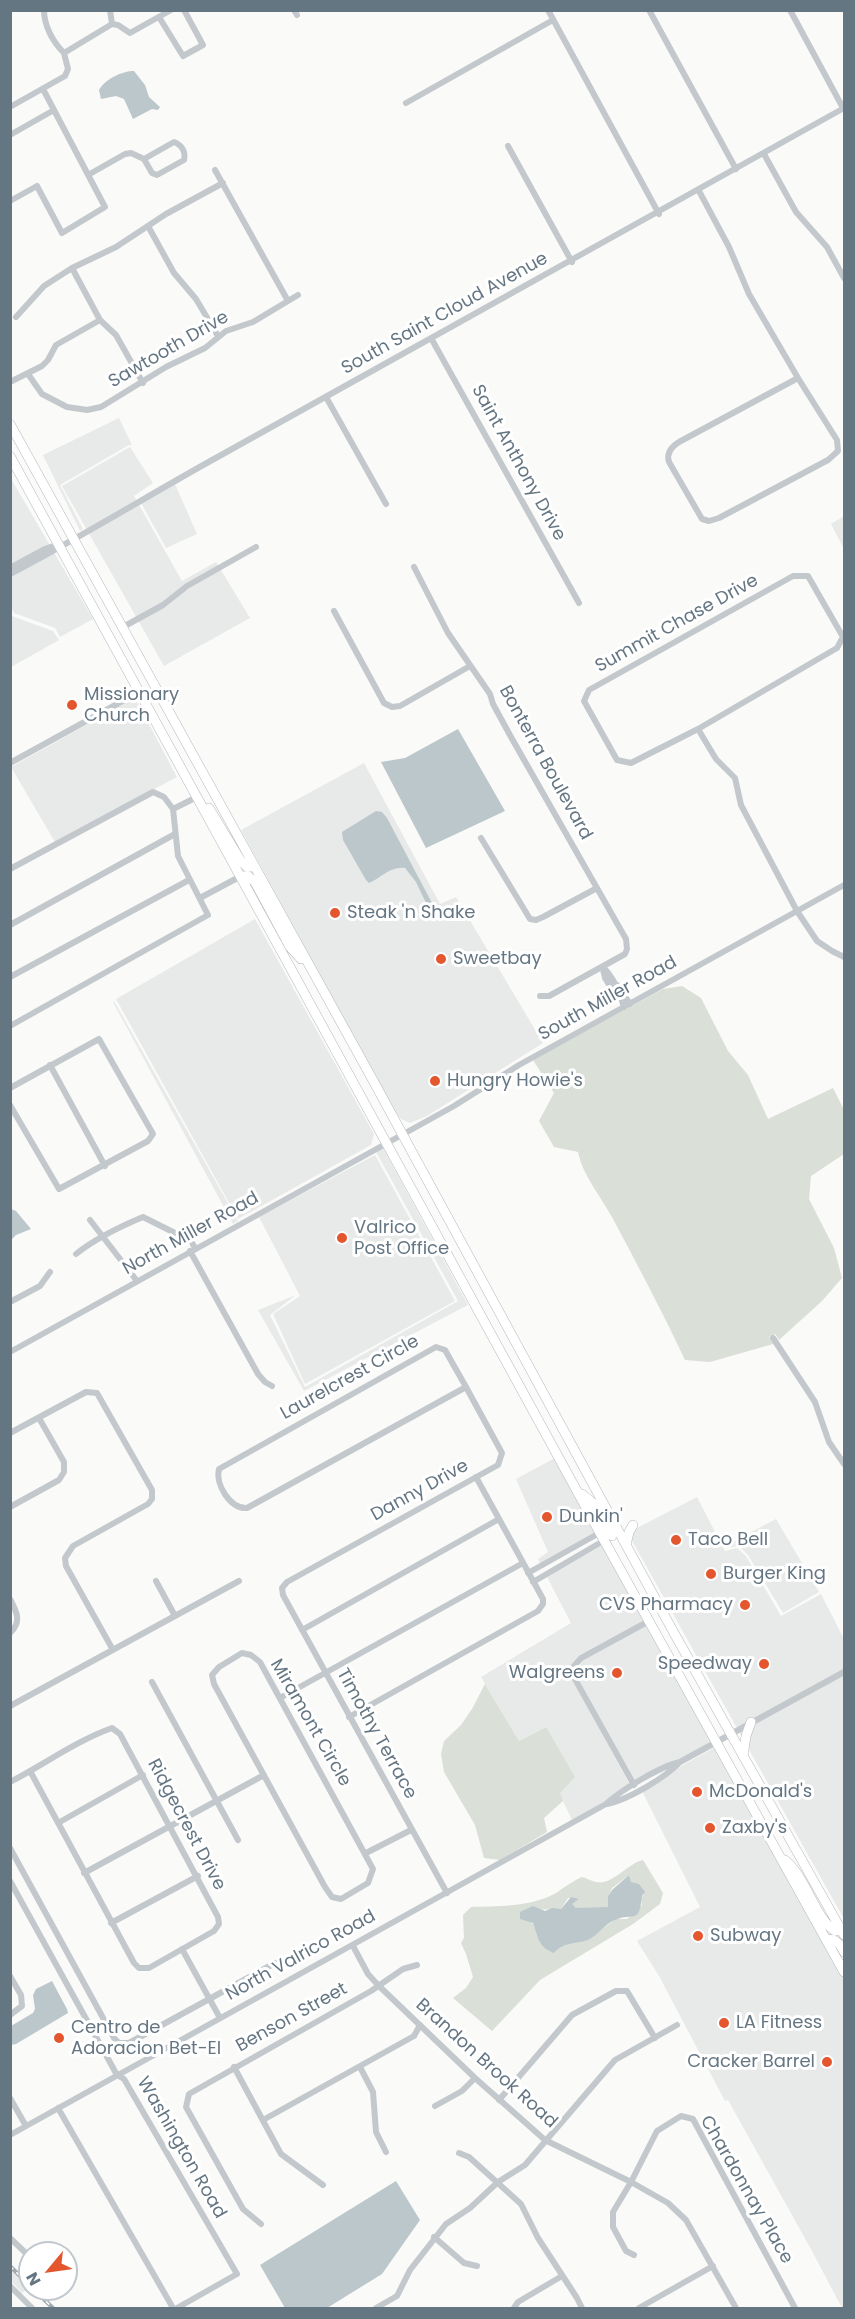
<!DOCTYPE html>
<html>
<head>
<meta charset="utf-8">
<style>
  body { margin:0 }
  #map { position:relative; width:855px; height:2319px; overflow:hidden; background:#fafaf8; font-family:Poppins,sans-serif }
  canvas { display:block }
  .frame { position:absolute; inset:0; border:12px solid #657683; pointer-events:none }
  .north { position:absolute; left:18px; top:2241px; width:60px; height:60px; box-sizing:border-box; background:#fff; border:2px solid #c1c8cd; border-radius:50%; rotate:241deg; font-size:16px; font-weight:700; line-height:24px; text-align:center; color:#657683 }
  .north::after { content:''; display:block; margin:auto; width:21px; height:27px; background:#e4572e; clip-path:polygon(50% 0,100% 100%,50% 72%,0 100%) }
</style>
</head>
<body>
<div id="map">
<canvas width="855" height="2319"></canvas>
<div class="frame"></div>
<div class="north">N</div>
</div>
<script>
const c = document.querySelector('canvas').getContext('2d');
c.lineJoin = 'round';
function paint(path, color) {
  c.fillStyle = color;
  c.fill(path, 'evenodd');
}
function trace(path, color, width, dash) {
  c.strokeStyle = color;
  c.lineWidth = width;
  c.lineCap = dash ? 'butt' : 'round';
  c.setLineDash(dash || []);
  c.stroke(path);
}
function drawText(font, color, halo, rows, align = 'center') {
  c.font = font + ' Poppins,sans-serif';
  c.lineWidth = 6;
  c.setLineDash([]);
  c.textBaseline = 'middle';
  c.strokeStyle = halo;
  c.fillStyle = color;
  for (const [text, x, y, turn = 0] of rows) {
    c.save();
    c.translate(x, y);
    c.rotate((+turn || 0) * Math.PI / 180);
    c.textAlign = isNaN(turn) ? turn : align;
    if (halo) c.strokeText(text, 0, 0);
    c.fillText(text, 0, 0);
    c.restore();
  }
}
paint(new Path2D(`
  M119 418 132 445H129L60 485 83 529 80 531 43 455Z
  M130 447 153 483 134 496 182 581 216 562 250 618 164 666 62 486Z
  M10 477 93 619 60 637 55 628 14 613 11 607Z
  M175 484 197 534 166 548 141 503Z
  M844 516V549L831 524Z
  M10 613 12 616 53 631 59 640 11 667Z
  M135 698 177 777 55 842 11 767Z
  M364 763 440 904 456 897 543 1043 427 1116 410 1123 401 1119 393 1109 241 830Z
  M255 919 374 1134 371 1145 238 1219 116 999Z
  M114 1001 238 1221 233 1224 113 1002Z
  M383 1148 468 1305 304 1391 258 1310 296 1295 270 1315 305 1387 458 1301 376 1152Z
  M375 1155 455 1301 305 1384 273 1314 300 1296 259 1217Z
  M555 1458 595 1532 540 1563 538 1559 548 1552 516 1479Z
  M697 1497 725 1551 737 1548 746 1556 781 1616 821 1594 844 1639V1919L631 1539 635 1529Z
  M776 1519 819 1592 783 1613 748 1555 739 1546 727 1548 716 1528 726 1545Z
  M603 1545 645 1620 579 1655 572 1664V1679L631 1787 572 1820 559 1793 546 1727 519 1741 481 1677 571 1623 547 1577Z
  M647 1625 712 1741 637 1784 578 1678V1667L583 1660Z
  M715 1747 844 1978V2308H842L812 2251 728 2100 725 2101 659 1976 637 1941 700 1907 641 1789Z
  M10 2265 30 2287 22 2293 11 2281Z`), '#e8e9e9');
paint(new Path2D(`
  M682 986 701 998 728 1051 748 1075 768 1119 833 1088 844 1110V1154L811 1176 809 1199 834 1248 842 1278 822 1301 779 1340 775 1334 769 1337 773 1344 710 1362 685 1360C662 1311 637 1264 612 1217 600 1195 583 1176 578 1152L554 1147 539 1121 554 1093 533 1060 663 989Z
  M485 1684 519 1741 546 1727 575 1777 560 1793 563 1801 544 1818 547 1832 500 1860 484 1858 475 1825 444 1772 441 1754 444 1741 461 1725 472 1709Z
  M643 1860 663 1893 660 1904 633 1924 540 1980 492 2031 453 1998 466 1988 473 1977 466 1954 461 1943 464 1938 463 1915 471 1907C497 1906 526 1907 550 1896 561 1891 570 1882 582 1877 586 1878 591 1881 596 1882 612 1886 628 1863 643 1860ZM629 1875 631 1882 644 1894 641 1899 642 1905 627 1919H616L587 1940 576 1941 559 1947 537 1936C535 1927 534 1920 523 1920L525 1910 561 1909 568 1898 579 1899 571 1904 576 1908H608V1896L612 1888Z`), '#dadfd7');
paint(new Path2D(`
  M134 71 145 85 149 97 160 107 158 110 152 109 133 119 124 99 116 96 101 99 99 90C105 79 122 71 134 71Z
  M458 729 505 811 426 848 381 762 405 758Z
  M376 811 382 812 387 818 432 903 431 906 428 907 416 882 405 868C390 866 381 878 369 883L366 880 343 840 342 832Z
  M11 1209 16 1211 31 1229 16 1235 11 1240Z
  M629 1875 631 1882 639 1884 645 1892 642 1896C639 1925 634 1912 615 1920 605 1924 598 1935 588 1940 575 1944 563 1942 554 1953 538 1947 538 1937 533 1923L520 1919V1912L533 1906 545 1911 552 1908 561 1909 571 1897 579 1899 572 1904 576 1908 608 1907V1896L612 1890Z
  M52 1981 67 2009 68 2013 16 2044 11 2045V2026L33 2013 35 2009 33 1995 36 1989Z
  M396 2181 420 2220 382 2274 327 2308H285L260 2265Z`), '#bbc7cb');
const highway = new Path2D(`
  M10 424 375 1084 674 1633 844 1935
  M10 456 600 1533 844 1972
  M209 808 241 861 247 867H255
  M241 876H248L255 882 290 947 301 959
  M582 1494 593 1503 612 1536
  M626 1545 629 1532 633 1525
  M743 1756 746 1736 751 1722
  M785 1860C807 1878 815 1919 835 1931L842 1930
  M826 1939C836 1938 840 1944 844 1952`);
trace(highway, '#b4b9bd', 10);
trace(new Path2D(`
  M44 10C44 26 53 42 64 53
  M110 10 112 24
  M294 10 297 15
  M548 10 659 214
  M649 10 736 169
  M790 10 843 108
  M159 17 183 56 203 45 184 10
  M406 103 553 20
  M10 107 65 76 68 69 64 53 112 24 118 25 130 33 171 10
  M10 135 54 110 43 89
  M508 146 572 262
  M764 154 796 212 827 247 844 278
  M215 170 288 301
  M88 175 125 154 131 153 144 159 174 142C182 145 186 152 184 160L157 175 152 173 144 159
  M699 191 729 247 749 294 798 378
  M10 201 37 186 62 233 105 207 54 110
  M148 226 174 273 196 299 218 336
  M72 268 100 320 116 335 143 383
  M16 317 44 286 72 268 116 247 166 214 223 183
  M431 338 579 603
  M28 374 42 394 67 407 87 410 101 407 166 367 205 348 226 331 253 322 298 295
  M798 378 837 440 838 451 828 460 719 518 709 521 702 519 669 462C666 453 671 447 679 442Z
  M10 382 42 366 48 360 56 345 100 320
  M326 397 386 504
  M414 567 448 633 490 694 493 704 511 737 626 939 627 949 625 954 549 996H540
  M10 568 45 549 59 544
  M10 574C83 536 152 493 223 454 431 339 638 224 844 108
  M793 576H808L843 637 837 648 698 729 631 763 617 760 584 701 589 690Z
  M334 611 384 703 392 707 400 706 470 666
  M123 627 163 605 187 586 256 547
  M698 729 716 759 735 778 741 805 797 911 817 941 832 951 844 957
  M10 763 139 692 160 696
  M173 809 197 797
  M481 838 530 919 536 920 543 917 597 888
  M10 869 153 792 164 797 173 809 178 856 208 915 10 1026
  M200 898 241 876
  M10 925 175 834
  M603 967C614 978 620 992 624 1007
  M603 969 605 978 617 998
  M10 977 189 880
  M617 985 630 1004
  M50 1065 105 1166
  M10 1088 99 1039 153 1134 148 1141 59 1189 10 1105
  M90 1220 137 1281
  M190 1251 258 1374 265 1382 272 1386
  M76 1254C96 1238 119 1227 143 1217L191 1241 195 1248
  M10 1302 40 1286 50 1272
  M773 1338 815 1402 829 1442 844 1464
  M436 1347 445 1350 466 1387 247 1508C230 1509 215 1484 219 1469Z
  M10 1352 454 1106 519 1065 844 885
  M10 1433 86 1392 97 1393 152 1490V1499L148 1504 73 1546 65 1558 66 1566 113 1650
  M10 1507 59 1480 64 1472V1462L39 1418
  M528 1573 601 1532
  M156 1581 175 1616
  M533 1582 605 1540
  M10 1599C17 1612 22 1622 10 1633
  M302 1630 499 1519
  M242 1653 251 1655 260 1662 373 1869 368 1883 341 1899 332 1897 325 1887 214 1684 212 1675 219 1667Z
  M152 1682 238 1840
  M280 1698 523 1563
  M10 1706 239 1581
  M349 1717 538 1611 543 1604V1599L476 1477
  M10 1782C43 1765 78 1740 112 1728L120 1734 218 1917 219 1924 214 1931 149 1968H139L134 1963 30 1771
  M634 1785 575 1679 574 1666 581 1658 649 1621
  M607 1804C628 1800 666 1777 680 1762L844 1672
  M58 1823 143 1775
  M10 1848 114 2038 119 2043H129L275 1963
  M366 1853 411 1830
  M84 1873 264 1775
  M10 1881 117 2075 124 2079 237 2274 177 2308
  M447 1893 283 1595 282 1588 287 1582 498 1465 502 1453 466 1387
  M111 1923 198 1876
  M353 1946 368 1974 378 1985 475 2078 545 2140 631 2182 668 2203 686 2220 736 2308
  M182 1949 220 2018
  M10 1976 21 1995 22 2006 10 2015
  M234 2067 281 2154 323 2185
  M360 2067 373 2092 376 2132 386 2152
  M10 2098 26 2126
  M499 2100 572 2015 616 1991H627L655 2038
  M435 2106 462 2091 475 2078
  M58 2108 173 2308
  M263 2120 414 2036 420 2025
  M10 2135 606 1804C621 1790 661 1766 680 1762
  M459 2153 469 2157 521 2204 538 2238 577 2298 582 2308
  M261 2224 243 2209 186 2107 189 2094 371 1991 403 1969 417 1965
  M434 2237 464 2263 477 2266
  M10 2238 30 2257
  M634 2255 626 2251 613 2227V2212L631 2182 657 2131 681 2116 693 2119 795 2308
  M10 2286 32 2308
  M376 2308 397 2296 410 2270 446 2224 470 2208 498 2182 525 2165 615 2060 677 2025
  M514 2308 518 2302 562 2276
  M639 2308 713 2266`), '#c3c8cc', 6);
trace(highway, '#fff', 9);
const rail = new Path2D(`
  M10 2266 30 2286
  M33 2289 53 2308`);
trace(rail, '#a2aab0', 4);
trace(rail, '#fff', 1.5, [4.5]);
for (const [x, y, r, color] of [
  [72,705,6,"#e4572e"],
  [335,913,6,"#e4572e"],
  [441,959,6,"#e4572e"],
  [435,1081,6,"#e4572e"],
  [342,1238,6,"#e4572e"],
  [547,1517,6,"#e4572e"],
  [676,1540,6,"#e4572e"],
  [711,1574,6,"#e4572e"],
  [745,1605,6,"#e4572e"],
  [764,1664,6,"#e4572e"],
  [617,1673,6,"#e4572e"],
  [697,1792,6,"#e4572e"],
  [710,1828,6,"#e4572e"],
  [698,1936,6,"#e4572e"],
  [724,2023,6,"#e4572e"],
  [59,2038,6,"#e4572e"],
  [827,2062,6,"#e4572e"]
]) {
  const dot = new Path2D();
  dot.arc(x, y, r, 0, 2 * Math.PI);
  c.fillStyle = color;
  c.fill(dot);
  trace(dot, '#fff', 2);
}
drawText('18px', '#657683', '#fff', [
  ["South Saint Cloud Avenue",445,314,-29],
  ["Sawtooth Drive",169,350,-30],
  ["Saint Anthony Drive",518,463,61],
  ["Summit Chase Drive",677,624,-29],
  ["Bonterra Boulevard",545,763,61],
  ["South Miller Road",608,999,-29],
  ["North Miller Road",191,1234,-29],
  ["Laurelcrest Circle",350,1378,-29],
  ["Danny Drive",420,1491,-29],
  ["Miramont Circle",310,1723,60],
  ["Timothy Terrace",376,1734,61],
  ["Ridgecrest Drive",186,1825,62],
  ["North Valrico Road",301,1956,-29],
  ["Benson Street",292,2018,-29],
  ["Brandon Brook Road",486,2064,42],
  ["Washington Road",181,2148,60],
  ["Chardonnay Place",746,2190,60]
]);
drawText('18px', '#657683', '#fff', [
  ["Missionary",84,695],
  ["Church",84,716],
  ["Steak 'n Shake",347,913],
  ["Sweetbay",453,959],
  ["Hungry Howie's",447,1081],
  ["Valrico",354,1228],
  ["Post Office",354,1249],
  ["Dunkin'",559,1517],
  ["Taco Bell",688,1540],
  ["Burger King",723,1574],
  ["CVS Pharmacy",733,1605,"right"],
  ["Speedway",752,1664,"right"],
  ["Walgreens",605,1673,"right"],
  ["McDonald's",709,1792],
  ["Zaxby's",722,1828],
  ["Subway",710,1936],
  ["LA Fitness",736,2023],
  ["Centro de",71,2028],
  ["Adoracion Bet-El",71,2049],
  ["Cracker Barrel",815,2062,"right"]
], 'left');
</script>
</body>
</html>
